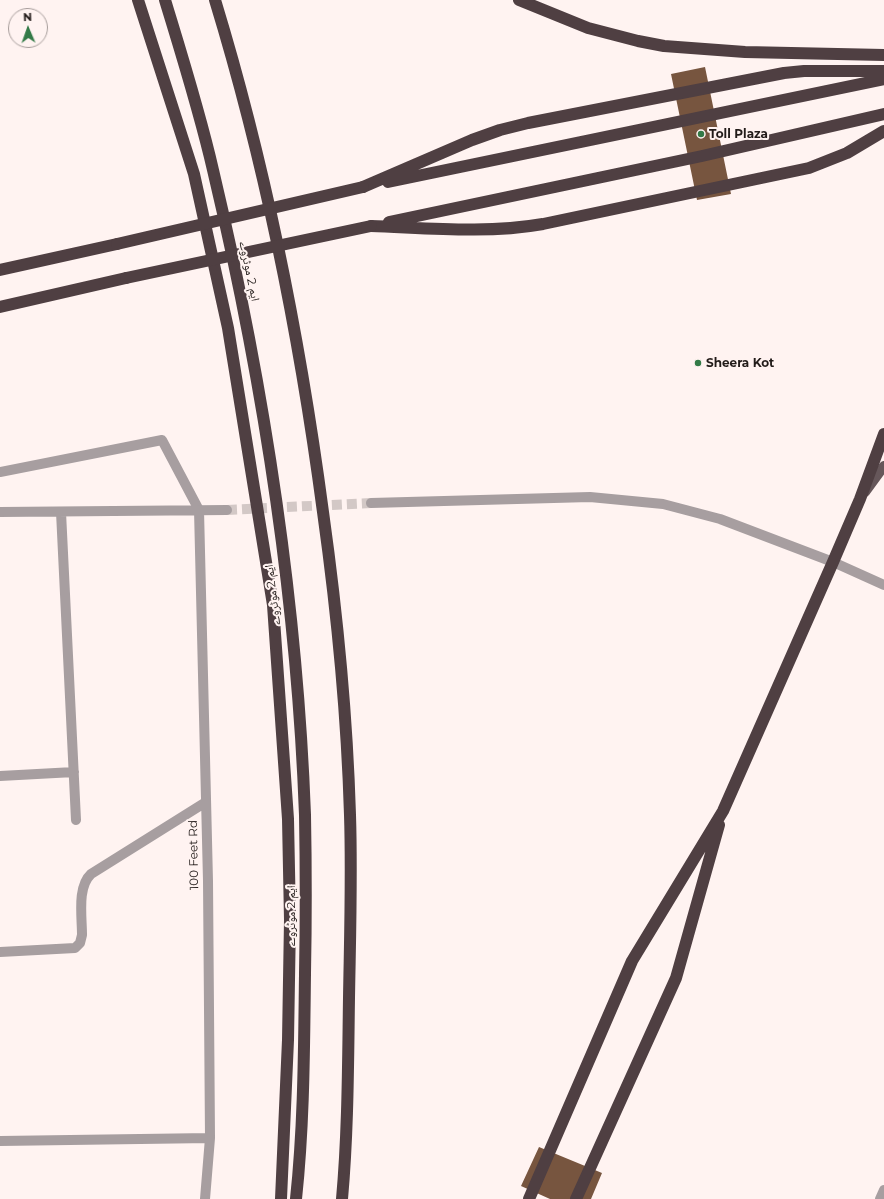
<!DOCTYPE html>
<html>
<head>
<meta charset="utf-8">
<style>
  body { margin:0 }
  #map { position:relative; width:884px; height:1199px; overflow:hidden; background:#fff3f1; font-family:Montserrat,sans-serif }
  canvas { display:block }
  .north { position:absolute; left:8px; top:8px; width:40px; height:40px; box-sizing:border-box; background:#fff3f1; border:1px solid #a79d9b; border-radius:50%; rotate:358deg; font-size:11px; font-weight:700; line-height:16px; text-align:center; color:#221b19 }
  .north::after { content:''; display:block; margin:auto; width:14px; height:18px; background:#337a47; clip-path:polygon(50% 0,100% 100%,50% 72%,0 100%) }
</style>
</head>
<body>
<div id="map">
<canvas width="884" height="1199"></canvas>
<div class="north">N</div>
</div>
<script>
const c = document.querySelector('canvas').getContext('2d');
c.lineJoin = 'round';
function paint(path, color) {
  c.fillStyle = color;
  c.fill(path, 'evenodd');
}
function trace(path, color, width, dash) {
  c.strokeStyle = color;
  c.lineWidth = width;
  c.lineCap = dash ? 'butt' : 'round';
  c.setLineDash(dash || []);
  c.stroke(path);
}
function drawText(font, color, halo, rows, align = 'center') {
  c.font = font + ' Montserrat,"Noto Naskh Arabic",sans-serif';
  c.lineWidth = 4;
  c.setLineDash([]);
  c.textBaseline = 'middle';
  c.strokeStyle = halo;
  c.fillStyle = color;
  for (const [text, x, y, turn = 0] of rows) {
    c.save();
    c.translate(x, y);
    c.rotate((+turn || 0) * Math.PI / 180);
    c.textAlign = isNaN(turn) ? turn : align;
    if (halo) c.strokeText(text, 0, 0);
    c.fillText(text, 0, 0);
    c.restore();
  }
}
paint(new Path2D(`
  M705 67 731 194 697 200 671 74Z
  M539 1147 602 1173 591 1199H550L521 1186Z`), '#77553f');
trace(new Path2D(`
  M227 510 371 503`), '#d3c8c6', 10, [10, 5]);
trace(new Path2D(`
  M0 472 162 440 199 510`), '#a79ea0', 10);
trace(new Path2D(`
  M371 503 590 497 663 504 720 519 833 562 884 585
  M199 510 208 881 210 1138 205 1199
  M0 512 227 510
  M61 512 76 820
  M0 776 74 772
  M0 952 75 948 80 943 82 935C82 916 77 887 91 874L206 802
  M0 1141 210 1138
  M880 1199 884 1190`), '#a79ea0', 10);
trace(new Path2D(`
  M865 492 884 466`), '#66575a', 10);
trace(new Path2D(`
  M138 0 194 174 228 328 273 605 288 819 290 920 288 1040 281 1199
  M165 0C182 56 200 113 213 170 263 381 297 598 305 815 306 868 306 921 305 974 304 1049 304 1124 296 1199
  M215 0C266 167 300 339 323 512 337 612 347 714 350 815 352 876 350 937 349 998 348 1065 348 1132 342 1199
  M519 0 588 28 638 41 664 46 745 52 884 55
  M388 182 884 79
  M363 187 472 140 500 130 528 123 784 73 804 71H884
  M389 222 702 156 884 114
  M371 226C428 228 486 234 543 224L809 168 847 153 884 131
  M0 270 117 244
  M0 307 126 278
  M529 1199 632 961 723 811 833 562 860 499 884 434
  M576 1199 676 978 719 825`), '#4f3f42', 12);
trace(new Path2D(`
  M117 244 363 187
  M126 278 371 226`), '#4f3f42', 12);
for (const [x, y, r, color] of [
  [701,134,4,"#337a47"],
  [698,363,4,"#337a47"]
]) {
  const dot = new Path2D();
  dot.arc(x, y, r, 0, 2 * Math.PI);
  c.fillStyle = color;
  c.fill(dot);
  trace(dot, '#fff3f1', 1.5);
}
drawText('bold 12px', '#221b19', '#fff3f1', [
  ["Toll Plaza",709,134],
  ["Sheera Kot",706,363]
], 'left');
drawText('12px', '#221b19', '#fff3f1', [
  ["ایم 2 موٹروے",249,271,78],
  ["ایم 2 موٹروے",273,595,-97],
  ["100 Feet Rd",194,855,-91],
  ["ایم 2 موٹروے",291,916,-90]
]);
</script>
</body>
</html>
